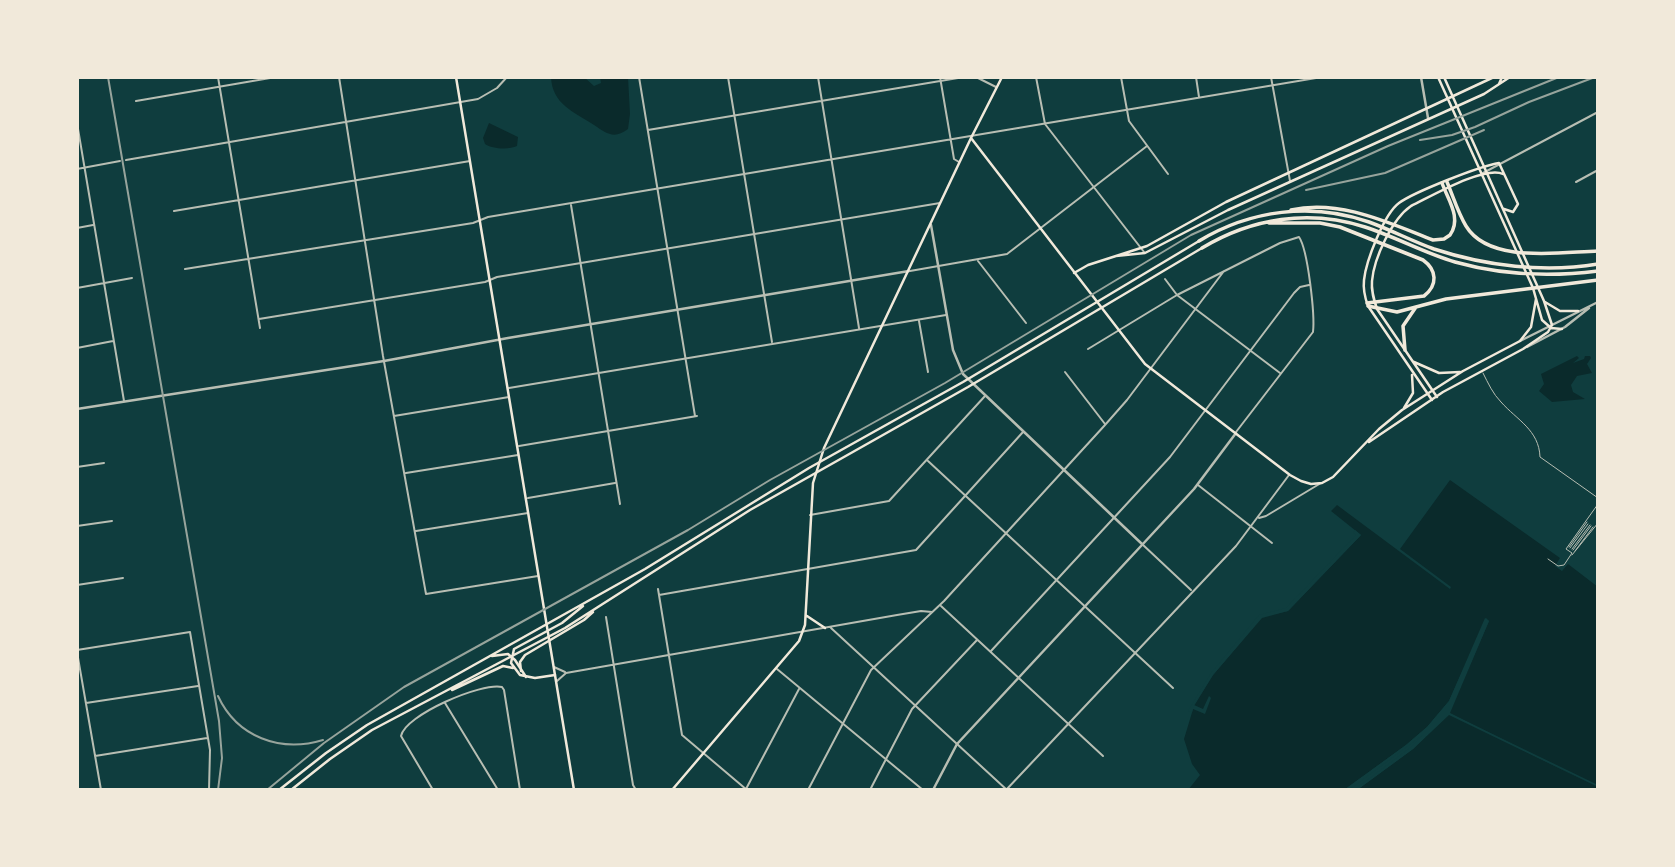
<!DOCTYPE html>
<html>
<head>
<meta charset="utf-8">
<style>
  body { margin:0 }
  #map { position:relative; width:1675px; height:867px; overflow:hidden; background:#0f3d3e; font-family:"Varela Round",sans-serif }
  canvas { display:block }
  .frame { position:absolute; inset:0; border:79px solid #f1e9da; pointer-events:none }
</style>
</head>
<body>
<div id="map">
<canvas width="1675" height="867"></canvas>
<div class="frame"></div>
</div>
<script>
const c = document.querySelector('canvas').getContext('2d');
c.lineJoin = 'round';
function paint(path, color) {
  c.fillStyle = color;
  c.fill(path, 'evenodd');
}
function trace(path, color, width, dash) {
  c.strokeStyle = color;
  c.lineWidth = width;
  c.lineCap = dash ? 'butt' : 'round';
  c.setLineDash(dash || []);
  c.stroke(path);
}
paint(new Path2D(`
  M551 77H584L594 86 601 83 600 77H628L630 114 628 129C614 140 606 133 594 125 574 112 552 104 551 77Z
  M489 123 518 137 517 146C509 150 492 149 485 144L483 138Z
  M1577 356 1579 358 1573 363 1584 359 1585 356H1590L1591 358 1587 364 1592 373 1577 376 1571 385 1573 392 1585 399 1552 402 1539 391 1544 384 1541 374Z
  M1450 480 1560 558 1555 566 1562 571 1568 564 1598 587V785L1449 713 1489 621 1486 618 1449 701 1427 727 1406 745 1344 790H1188L1200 775 1192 764 1184 739 1194 706 1213 675 1262 617 1288 611 1361 535 1331 511 1337 505 1450 589 1451 587 1400 549Z
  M1449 714 1598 787V790H1357L1413 749Z`), '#0a2a2b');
paint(new Path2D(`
  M1355 530 1361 535 1288 611 1262 618 1213 675 1194 705 1203 709 1209 696 1211 698 1205 714 1193 709 1192 712 1188 711 1211 673 1259 615 1286 608 1356 535 1353 533Z
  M1485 618 1489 621 1450 713 1598 787 1449 715 1413 749 1357 790H1354L1411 747 1424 734 1349 790H1344L1406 745 1427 727 1449 701Z`), '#0f3d3e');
trace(new Path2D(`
  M1483 373C1488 383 1493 394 1501 402 1517 420 1539 430 1540 457L1598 498
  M1569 547 1587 522
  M1570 548 1588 524
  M1572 549 1590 525
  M1573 550 1591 526
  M1575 551 1593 527
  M1572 555 1598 523
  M1548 559 1558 566 1564 565 1572 553 1566 549 1598 504`), '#b8beb3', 1);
trace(new Path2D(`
  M218 77 260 328
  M339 77 383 356 426 594 538 576
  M639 77 695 416
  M728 77 772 342
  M818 77 859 328
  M940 77 954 159 959 162
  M976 77 996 87
  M1036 77 1045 124 1144 252
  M1121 77 1129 121 1168 174
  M1196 77 1199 97
  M1271 77 1290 181
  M136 101 276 77
  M77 123 124 401
  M648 130 964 77
  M126 160 478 99 497 88 507 77
  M77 169 120 161
  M1483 173 1598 112
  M1576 182 1598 170
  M571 205 620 504
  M174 211 470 161
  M77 228 93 225
  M978 261 1026 323
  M185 269 473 223 488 217 1322 77
  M910 271 1007 254 1147 146
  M1165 279 1177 295 1280 373
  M77 288 132 278
  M259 319 485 282 497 277 521 273 940 203
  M919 321 928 372
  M77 348 113 341
  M1088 349 1177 295 1280 243 1299 237C1308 250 1315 315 1313 332L1236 432
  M1065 372 1105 424
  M509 388 946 315
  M394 416 509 397
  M519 446 697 416
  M928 461 1173 688
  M77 467 104 463
  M406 473 518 455
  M1198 485 1272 543
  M528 498 615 483
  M810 515 889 501 985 396
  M1259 518 1266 516 1321 483
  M77 526 112 521
  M416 531 528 513
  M1142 544 1191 590
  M77 585 123 578
  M658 589 682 735 747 790
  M659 595 916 550 1023 432
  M941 606 1103 756
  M606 617 633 785 636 790
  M831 628 1007 790
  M77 650 190 632 210 750 209 790
  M991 651 1170 457 1294 293 1300 287 1309 285
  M77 652 101 790
  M554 667 565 672
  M777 669 923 790
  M557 681 566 673 897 615 921 611 932 612
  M86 703 198 686
  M445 703 498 790
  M95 756 207 738
  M746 789 799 689
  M433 790 401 736C405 715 482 682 502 687L504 690 520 790
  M808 790 871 670 944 601 1105 425 1127 400 1224 271
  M870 790 912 709 977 640
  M1006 790 1236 546 1289 475`), '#b8beb3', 2);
trace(new Path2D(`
  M1421 77 1428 118
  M931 225 953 350 963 374 1142 544
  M1520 341 1598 302
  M1527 347 1565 327 1589 308
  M77 409 384 361 508 338 909 271
  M933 790 957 744 1194 489 1236 433`), '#b8beb3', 2.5);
trace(new Path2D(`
  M456 77 574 790
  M1438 77 1533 288 1542 320 1551 328 1562 329
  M1499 84 1502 77
  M971 138 1145 364 1290 475 1301 481 1311 484 1322 483 1333 477 1379 429 1402 410 1463 371 1520 341 1531 327 1536 299
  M1116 256 1145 253 1228 210 1484 94 1510 77
  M1074 273 1088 265 1147 246 1226 202 1494 77
  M1545 302 1560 311H1578
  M1414 362 1439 373 1460 372
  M1437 397 1377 309C1374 300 1371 291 1372 281 1374 258 1392 219 1411 206 1430 197 1485 165 1503 174
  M1432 400 1368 306C1365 298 1363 289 1364 280 1366 261 1384 214 1399 203 1414 192 1480 166 1499 163L1518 204 1513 212 1504 209
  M1404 408 1413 393 1412 375
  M1369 442 1443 392 1523 349 1548 332 1552 325 1544 301 1444 77
  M807 616 825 628
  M672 790 799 641 805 625 813 483 824 448 971 138 1002 77`), '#f1e9da', 2.5);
trace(new Path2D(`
  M492 656 508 654 515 660 526 677
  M521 671 520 662 525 655 584 620 593 612
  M555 675 535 678 520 675 511 663 514 649 562 623 583 606
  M452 690 503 666 513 668
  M279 790 326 753 367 725 645 569 809 468 963 382 1199 241
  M291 790 330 759 372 730 565 628 750 510 968 387 1202 248`), '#f1e9da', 2.5);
trace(new Path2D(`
  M1447 182C1453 196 1458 213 1466 226 1489 264 1560 252 1598 251
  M1291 210C1340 199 1389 223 1433 240L1444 239 1450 235C1462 218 1448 200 1442 183
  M1269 223H1320L1340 227 1423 260C1437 270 1438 285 1424 296L1367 303
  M1199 241C1250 210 1312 202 1369 222 1391 230 1412 241 1434 249 1486 266 1544 273 1598 264
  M1202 248C1252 218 1309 209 1365 227 1396 237 1424 253 1455 262 1501 275 1551 277 1598 271
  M1368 306 1397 312 1446 299 1598 280
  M1405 350 1403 326 1416 307`), '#f1e9da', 3.5);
trace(new Path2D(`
  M108 77 219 721 222 758 218 790
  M1420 140 1452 135 1475 127 1529 102 1595 77
  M1306 190 1385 173 1484 130
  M218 696C237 737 280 753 323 740
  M267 790 324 743 404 687 688 530 770 480 945 383 1191 235 1388 146 1559 77`), '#97a49c', 2);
</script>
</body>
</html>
